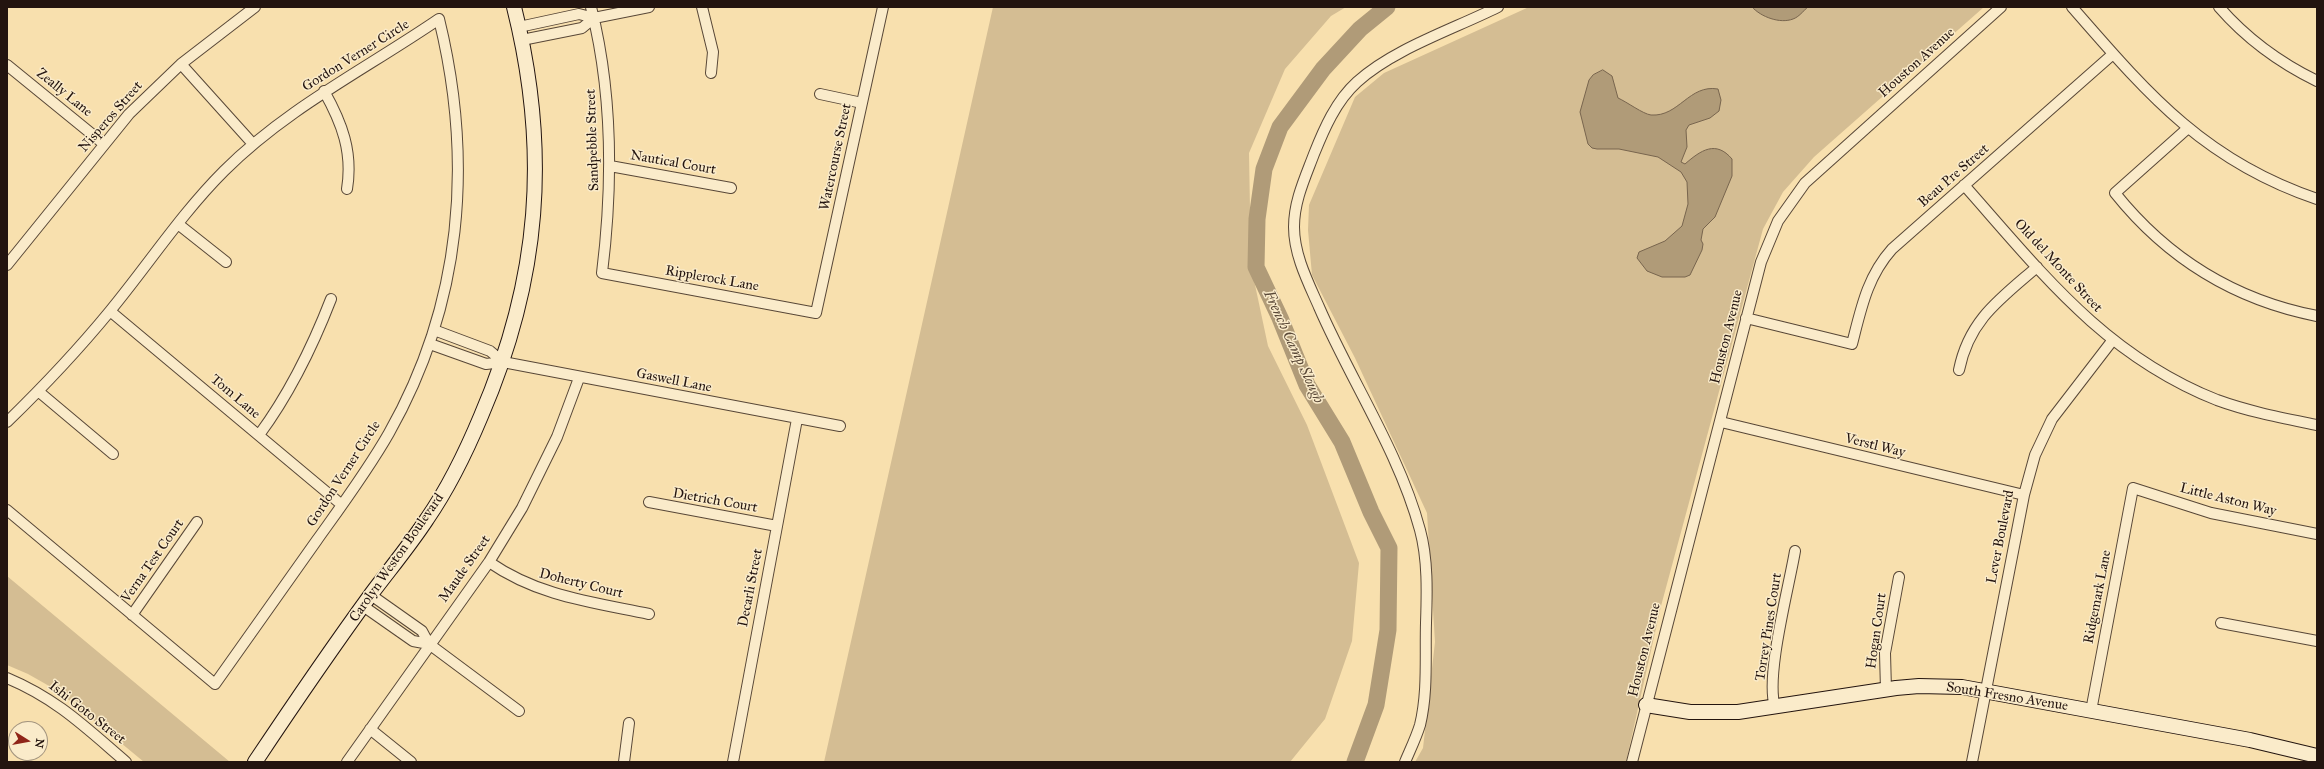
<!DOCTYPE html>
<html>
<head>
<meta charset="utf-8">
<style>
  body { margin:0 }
  #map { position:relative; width:2324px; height:769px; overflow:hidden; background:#f8e0ae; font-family:"IM FELL Great Primer",serif }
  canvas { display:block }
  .frame { position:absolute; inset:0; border:8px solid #23140f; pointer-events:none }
  .north { position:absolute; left:8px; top:721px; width:40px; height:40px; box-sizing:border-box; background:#faebca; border:1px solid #a4957f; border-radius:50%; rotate:101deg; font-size:11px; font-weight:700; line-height:16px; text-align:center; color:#23140f }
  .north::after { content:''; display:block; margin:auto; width:14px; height:18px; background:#8f2418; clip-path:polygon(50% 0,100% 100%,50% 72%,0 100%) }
</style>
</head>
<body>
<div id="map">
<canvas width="2324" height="769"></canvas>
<div class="frame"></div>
<div class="north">N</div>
</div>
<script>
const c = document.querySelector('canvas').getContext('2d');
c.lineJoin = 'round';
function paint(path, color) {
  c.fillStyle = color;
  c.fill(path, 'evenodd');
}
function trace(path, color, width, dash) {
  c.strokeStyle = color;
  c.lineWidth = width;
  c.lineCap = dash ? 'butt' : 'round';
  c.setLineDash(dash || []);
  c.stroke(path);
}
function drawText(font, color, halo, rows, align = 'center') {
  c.font = font + ' "IM FELL Great Primer",serif';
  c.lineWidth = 3;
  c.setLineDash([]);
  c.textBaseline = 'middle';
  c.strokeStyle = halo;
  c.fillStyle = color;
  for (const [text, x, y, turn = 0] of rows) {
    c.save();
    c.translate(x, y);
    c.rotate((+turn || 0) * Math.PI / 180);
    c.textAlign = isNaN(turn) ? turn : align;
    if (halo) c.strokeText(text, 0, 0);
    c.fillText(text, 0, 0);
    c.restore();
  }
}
paint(new Path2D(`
  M993 7H1346L1331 16 1285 69 1249 153 1251 266 1268 346 1307 425 1359 563 1352 641 1325 719 1290 762H824Z
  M1529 7H1984L1814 157 1783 192 1763 229 1661 606 1626 762H1415L1423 748 1435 642 1427 513 1355 358 1312 275 1308 230 1309 205 1355 97 1384 73Z
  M7 576 230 762H144L58 691 28 674 7 665Z`), '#d4bd93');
const water = new Path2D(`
  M1752 7H1808C1803 11 1799 17 1793 19 1780 24 1761 17 1752 7Z
  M1603 70 1612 76 1618 98C1627 102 1643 114 1651 115 1679 117 1689 84 1718 89L1721 100 1719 111 1710 118 1689 125 1686 130 1687 147 1681 162 1685 164C1701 150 1716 140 1732 159V176L1715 217 1703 229 1701 240 1703 244 1702 250 1690 275 1685 277H1662L1647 271 1637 258 1639 252 1665 241 1682 226 1688 204 1687 182 1681 172 1658 157 1619 149H1597L1592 148 1588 144 1580 112 1589 80 1593 75Z`);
paint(water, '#b09b78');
trace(water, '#78654e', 1);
trace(new Path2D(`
  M1355 762 1376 705 1388 630 1389 548 1371 512 1342 442 1307 385 1280 318 1256 267 1257 219 1264 169 1280 127 1323 69 1360 29 1387 7`), '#b09b78', 17);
const street = new Path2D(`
  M591 7C613 94 613 184 602 273L816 313 883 7
  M702 7 713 52 711 73
  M2072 7C2147 93 2204 161 2317 199
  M2219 7C2246 38 2280 63 2317 81
  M519 27 579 14 594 18
  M522 40 582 28 594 18 649 7
  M181 64 253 144
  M7 65 104 144
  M324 91C342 123 353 152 347 189
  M820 94 862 103
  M2188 128 2115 193C2167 258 2235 300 2317 316
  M610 166 731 188
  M1964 185C2042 273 2104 355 2217 400 2250 412 2283 418 2317 425
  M178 224 226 262
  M7 265 129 114 181 64 255 7
  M110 311 342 505
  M1746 318 1852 344C1861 309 1867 277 1892 249L2113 54
  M434 330 490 351 503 362
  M430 344 486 364 503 362 840 426
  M1959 370C1969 320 2000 299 2037 267
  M38 391 113 454
  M7 422C43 387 78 350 110 311 148 265 181 214 224 171 287 108 366 69 439 19 474 162 462 304 389 433 368 470 342 505 317 540 283 588 249 636 215 684L7 510
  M1721 422 2024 495
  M259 435C290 393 312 348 331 299
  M649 502 777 526
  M489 562C538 596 591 602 649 614
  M371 595 422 631 429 644
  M363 606 413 641 429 644 519 711
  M132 615 197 522
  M2221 623 2317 641
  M7 678C57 699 85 727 126 762
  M1886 690 1885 653 1899 577
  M1775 707C1765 676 1789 587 1795 551
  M2091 711 2133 488 2211 513 2317 534
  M370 729 411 762
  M347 762 489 562 522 508 557 437 579 378
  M624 762 629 723
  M733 762 797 419
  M1405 762C1410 750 1416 738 1420 725 1428 692 1425 657 1426 623 1427 593 1428 559 1420 530 1399 452 1351 381 1319 307 1308 282 1294 255 1294 227 1294 201 1305 178 1314 154 1324 129 1336 101 1357 82 1393 49 1454 29 1498 7
  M1632 762 1761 262 1778 221 1805 183 2001 7
  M1972 762 2024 495 2035 455 2052 419 2112 341`);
const secondary = new Path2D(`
  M1646 705 1690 712H1738L1896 688 1919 686 1962 687 2250 740 2317 756
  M255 762C293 705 332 648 372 593 390 569 410 545 427 519 449 487 466 452 481 416 540 279 550 151 514 7`);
trace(street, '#584737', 12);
trace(secondary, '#23140f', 16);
trace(street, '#faebca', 10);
trace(secondary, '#faebca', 14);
drawText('14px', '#23140f', '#faebca', [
  ["Gordon Verner Circle",356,56,-32],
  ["Houston Avenue",1917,63,-42],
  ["Zeally Lane",64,93,39],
  ["Nisperos Street",111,117,-49],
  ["Sandpebble Street",593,140,-92],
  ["Watercourse Street",836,157,-78],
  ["Nautical Court",673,163,10],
  ["Beau Pre Street",1954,176,-41],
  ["Old del Monte Street",2058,266,47],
  ["Ripplerock Lane",712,279,10],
  ["Houston Avenue",1727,337,-76],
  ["Gaswell Lane",674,381,11],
  ["Tom Lane",235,397,40],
  ["Verstl Way",1875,446,14],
  ["Gordon Verner Circle",344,474,-57],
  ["Little Aston Way",2228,500,14],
  ["Dietrich Court",715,501,10],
  ["Lever Boulevard",2001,537,-79],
  ["Carolyn Weston Boulevard",397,558,-55],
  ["Verna Test Court",153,561,-55],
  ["Maude Street",465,569,-55],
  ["Doherty Court",581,584,14],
  ["Decarli Street",751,588,-79],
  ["Ridgemark Lane",2098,597,-79],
  ["Torrey Pines Court",1769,627,-81],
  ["Hogan Court",1877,631,-82],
  ["Houston Avenue",1645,650,-76],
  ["South Fresno Avenue",2007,697,9],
  ["Ishi Goto Street",87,713,38]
]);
drawText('italic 15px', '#5b4a39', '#faebca', [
  ["French Camp Slough",1293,347,65]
]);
</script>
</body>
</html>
